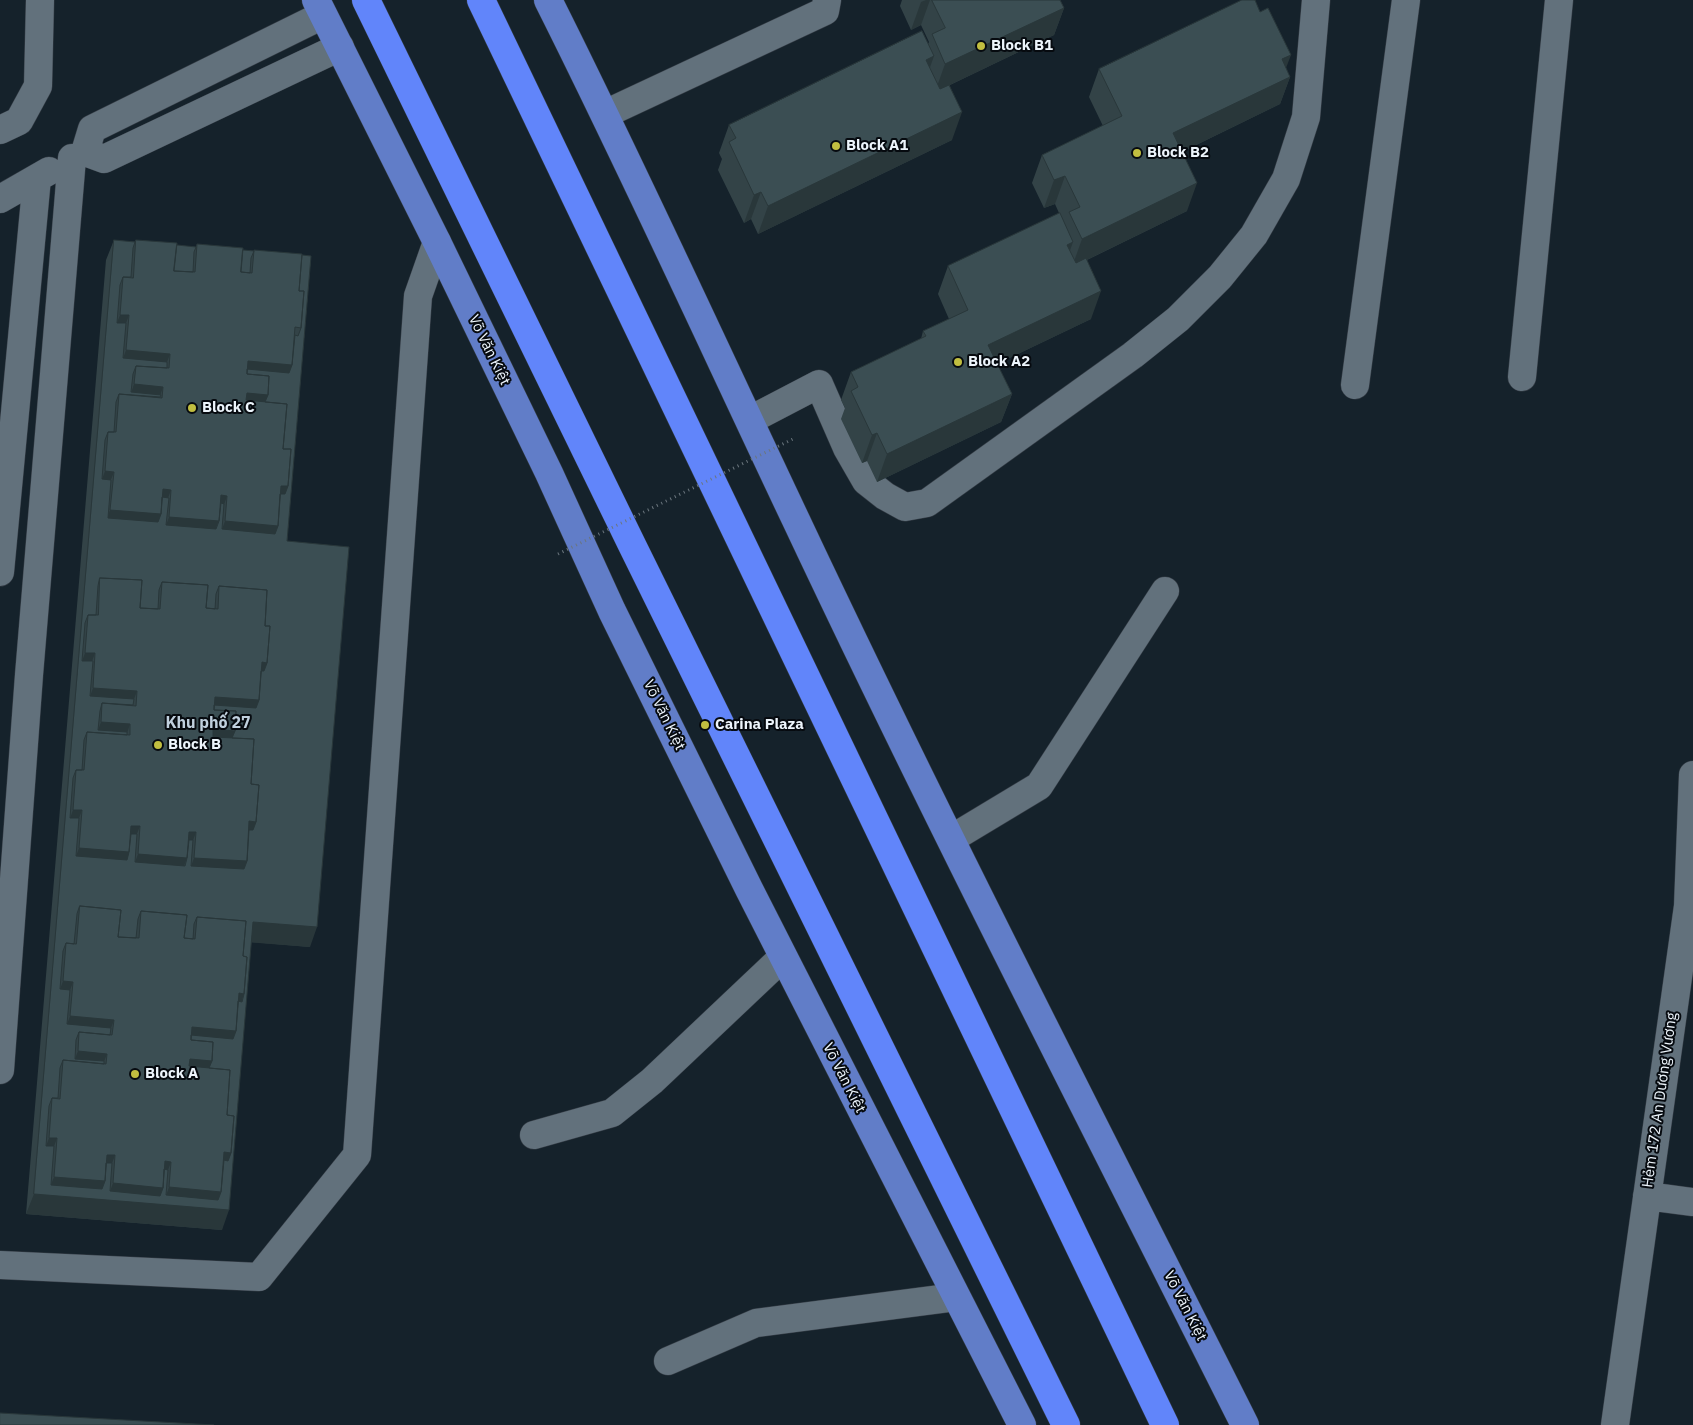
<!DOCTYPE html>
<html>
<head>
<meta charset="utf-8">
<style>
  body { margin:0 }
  canvas { display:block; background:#15222b }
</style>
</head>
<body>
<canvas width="1693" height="1425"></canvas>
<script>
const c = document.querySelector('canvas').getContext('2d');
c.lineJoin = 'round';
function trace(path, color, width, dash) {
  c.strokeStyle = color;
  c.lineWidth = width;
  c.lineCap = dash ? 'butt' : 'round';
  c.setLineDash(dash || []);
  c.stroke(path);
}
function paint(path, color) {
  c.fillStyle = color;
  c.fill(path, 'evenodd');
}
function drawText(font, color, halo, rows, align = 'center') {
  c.font = font + ' "IBM Plex Sans",sans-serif';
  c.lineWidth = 4;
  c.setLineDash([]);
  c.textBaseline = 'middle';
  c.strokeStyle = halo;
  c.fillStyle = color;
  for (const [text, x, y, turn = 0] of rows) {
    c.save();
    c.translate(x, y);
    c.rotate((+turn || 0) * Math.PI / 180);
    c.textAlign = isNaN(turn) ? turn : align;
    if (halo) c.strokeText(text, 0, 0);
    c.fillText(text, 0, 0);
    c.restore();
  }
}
const minor = new Path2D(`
  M323 15 92 129 85 152 104 159 340 47
  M605 114 825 11 827 0
  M0 130 19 121 38 86 40 0
  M0 199 49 171
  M1522 377 1559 0
  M1355 385 1406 0
  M750 420 819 384 847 448 866 481 885 496 905 507 927 503 1133 355 1178 319 1220 277 1254 235 1286 179 1306 117 1316 0
  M0 572 37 178
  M951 839 1039 786 1165 591
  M0 1070 29 675 72 158
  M534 1135 612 1113 652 1081 783 957
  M1647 1196 1693 1202
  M0 1265 259 1277 357 1155 418 296 437 242
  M668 1361 756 1323 956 1297
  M1615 1425 1688 906 1693 775`);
const major = new Path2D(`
  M316 0 437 242 549 473 612 611 749 889 1022 1425
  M548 0C634 171 713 345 795 518 939 824 1094 1124 1245 1425`);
const highway = new Path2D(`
  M366 0 633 547 1066 1425
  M481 0 1165 1425`);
trace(minor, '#363e47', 29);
trace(major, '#363e47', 29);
trace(highway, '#363e47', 29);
trace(minor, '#62717c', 28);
trace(major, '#617dc8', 28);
trace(highway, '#6185fa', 28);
trace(new Path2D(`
  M558 554 793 439`), '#6b767e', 3, [1, 4]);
paint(new Path2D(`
  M902 0H1060L1064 8 1054 35 950 85 952 140 758 234 751 219 744 223 718 170 722 159 719 153 729 125 928 44 929 42 921 25 911 30 900 6Z
  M1260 12 1290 77 1280 104 1182 152 1187 211 1087 260 1091 319 997 364 1012 394 1001 422 877 482 867 461 862 463 841 419 845 408 841 400 851 372 921 339 923 331 949 319 938 294 948 266 1059 213 1055 204 1044 208 1032 183 1042 155 1103 126 1089 97 1099 69Z
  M114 240 196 247 197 244 243 250 311 256 287 541 310 947 251 942 222 1230 26 1214 106 260Z`), '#334347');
paint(new Path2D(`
  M926 0H930L921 25 911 30 921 2Z
  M1064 8 1054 35 935 92 945 64Z
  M1291 55 1281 81 1290 77 1280 104 1163 161 1173 133 1282 59Z
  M934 56 924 84 926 60Z
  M962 112 952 140 758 234 768 206Z
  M1065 176 1055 204 1044 208 1054 180Z
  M1197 183 1187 211 1072 267 1082 239Z
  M761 192 751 219 744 223 754 195Z
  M1073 242 1063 270 1067 245Z
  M1101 291 1091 319 978 373 988 345Z
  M120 315H129L119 343H109Z
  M126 350 170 354 162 376 163 387 157 405 128 403 134 384 136 366 116 378Z
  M248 361 292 365 282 393 268 395 262 410 235 428Z
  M1012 394 1001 422 877 482 887 454Z
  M877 433 867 461 862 463 872 435Z
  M105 471 114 472 103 500 95 499Z
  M281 486H288L277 514Z
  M163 489 171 490 161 517 151 542 100 538 110 510Z
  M221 495 227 496 209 549 159 545 169 517Z
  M225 521 278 526 267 554 215 549Z
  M85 653H95L85 681 77 675Z
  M262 662 267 663 257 690Z
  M93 688 137 691 129 713 130 724 124 743 94 741 101 722 102 703 83 716Z
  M215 697 259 700 249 728 235 731 229 746 203 764Z
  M73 810H82L72 838 64 835Z
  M249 821 256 822 245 850Z
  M131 826H140L119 880 69 876 79 848Z
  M189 832H196L177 886 128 882 138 854Z
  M194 858 247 861 236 889 184 886Z
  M253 922 317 927 310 947 246 942Z
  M63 981 73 982 63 1010 53 1009Z
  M239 993 244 994 235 1020Z
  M70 1016 114 1020 106 1042 107 1054 100 1072 71 1069 78 1051 79 1032 60 1044Z
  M192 1027 236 1031 226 1059 212 1061 206 1076 181 1068Z
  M49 1138H57L47 1166H39Z
  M224 1152 231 1153 221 1180Z
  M107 1155H115L105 1183 107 1200 113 1183 165 1161 171 1162 162 1187 163 1188V1205L169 1187 221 1192 229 1210 222 1230 26 1214 34 1194 47 1195 54 1177Z`), '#29373a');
const building = new Path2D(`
  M932 0H1060L1064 8 945 64 932 34 945 28Z
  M1242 0H1255L1260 12 1268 8 1291 55 1282 59 1290 77 1173 133 1197 183 1082 239 1069 212 1080 207 1065 176 1054 180 1042 155 1122 116 1099 69Z
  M922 31 934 56 926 60 940 89 949 85 962 112 768 206 761 192 754 195 729 142 736 138 729 125Z
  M1060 213 1073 242 1067 245 1076 263 1086 258 1101 291 988 345 1012 394 887 454 877 433 872 435 851 391 858 387 851 372 926 336 923 331 968 310 948 266Z
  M114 240 135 242 133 248 131 277H123L120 285 117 323H126L123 358 167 362V368L136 366 133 374 131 392 161 395 160 397 119 394 116 402 114 432H108L105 440 102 479 111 480 108 518 158 522 161 514 162 497 169 498 166 525 216 529 219 521 221 503 224 504 222 529 275 534 278 526 280 494H285L288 486 291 449H283L287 404 265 402 268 395 269 376 247 374V369L289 373 292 365 295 335 298 336 301 328 304 291H299L302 255 311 256 287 541 349 547 317 927 253 922 229 1210 34 1194ZM100 578 142 580 140 608 158 609 159 590 162 582 208 585 206 608 215 609 216 594 219 586 267 590 265 626H270L267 663 264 671H261L259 700 256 708 214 705V710L236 711 235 731 232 738 254 739 251 784 259 785 256 822 253 830H249L247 861 244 869 191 866 193 840H189L187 858 185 866 135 862 137 834H131L129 852 127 860 76 856 79 818H70L73 778 76 770H82L84 740 87 732 127 735V732L98 730 100 711 102 703 133 705 134 699 90 696 93 661H82L85 623 88 615H96L98 586ZM80 906 121 910 118 937 136 938 138 919 141 911 187 915 184 938 193 939 194 924 197 917 246 921 243 956 247 957 244 994 242 1002 238 1001 236 1031 233 1039 191 1035V1040L213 1042 212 1061 209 1068 230 1070 227 1115 234 1116 231 1153 228 1161 224 1160 221 1192 218 1200 166 1195 168 1170 164 1169 163 1188 160 1196 110 1191 112 1163H106L105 1181 102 1189 51 1185 54 1146H46L49 1106 52 1098H58L60 1068 63 1060 104 1064V1061L75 1059 76 1040 79 1032 110 1035 111 1028 67 1024 70 990 60 989 63 951 66 943 74 944 77 914Z
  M136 240 177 243 174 271 195 272 197 244 243 248 241 272 252 273 254 250 302 254 299 291H304L301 328 295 327 292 365 248 361 247 374 269 376 268 395 247 393 246 400 287 404 283 449H291L288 486H281L278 526 225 521 227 496 221 495 219 521 169 517 171 490 163 489 161 514 110 510 114 472 105 471 108 432H116L119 394 162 398 163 387 134 384 136 366 169 368 170 354 126 350 129 315H120L123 277 133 278Z
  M177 245 196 247 194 252 193 272 174 271Z
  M243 250 254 251 251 258 250 273 241 272Z
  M100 578 142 580 140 608 160 609 162 582 208 585 206 608 218 609 219 586 267 590 265 626H270L267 663 262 662 259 700 215 697 214 710 236 711 235 731 213 729V737L254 739 251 784 259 785 256 822 249 821 247 861 194 858 196 832H189L187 858 138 854 140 826H131L129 852 79 848 82 810H73L76 770H84L87 732 130 735V724L101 722 102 703 136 706 137 691 93 688 95 653H85L88 615H98Z
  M80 906 121 910 118 937 139 938 141 911 187 915 184 938 195 939 197 917 246 921 243 956 247 957 244 994 239 993 236 1031 192 1027 191 1040 213 1042 212 1061 190 1059 189 1066 230 1070 227 1115 234 1116 231 1153 224 1152 221 1192 169 1187 171 1162 165 1161 163 1188 113 1183 115 1155H107L105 1181 54 1177 57 1138H49L52 1098 60 1099 63 1060 106 1064 107 1054 78 1051 79 1032 112 1035 114 1020 70 1016 73 982 63 981 66 943 76 944Z
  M0 1413 214 1425H0Z`);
paint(building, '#3b4e53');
trace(building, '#29373a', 1);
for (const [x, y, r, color] of [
  [981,46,5,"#c1be40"],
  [836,146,5,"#c1be40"],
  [1137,153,5,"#c1be40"],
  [958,362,5,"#c1be40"],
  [192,408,5,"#c1be40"],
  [705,725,5,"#c1be40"],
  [158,745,5,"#c1be40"],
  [135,1074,5,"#c1be40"]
]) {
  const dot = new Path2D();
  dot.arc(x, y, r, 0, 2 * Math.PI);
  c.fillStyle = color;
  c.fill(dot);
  trace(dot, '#060a0f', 2);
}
drawText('bold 15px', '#edf5fc', '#060a0f', [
  ["Block B1",991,46],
  ["Block A1",846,146],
  ["Block B2",1147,153],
  ["Block A2",968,362],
  ["Block C",202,408],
  ["Carina Plaza",715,725],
  ["Block B",168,745],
  ["Block A",145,1074]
], 'left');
drawText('15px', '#edf5fc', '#060a0f', [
  ["Võ Văn Kiệt",489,350,64],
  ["Võ Văn Kiệt",664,715,64],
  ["Võ Văn Kiệt",844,1078,63],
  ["Hẻm 172 An Dương Vương",1660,1100,-82],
  ["Võ Văn Kiệt",1185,1306,63]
]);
drawText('bold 16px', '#c0d0de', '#060a0f', [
  ["Khu phố 27",208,723]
]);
</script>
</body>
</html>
